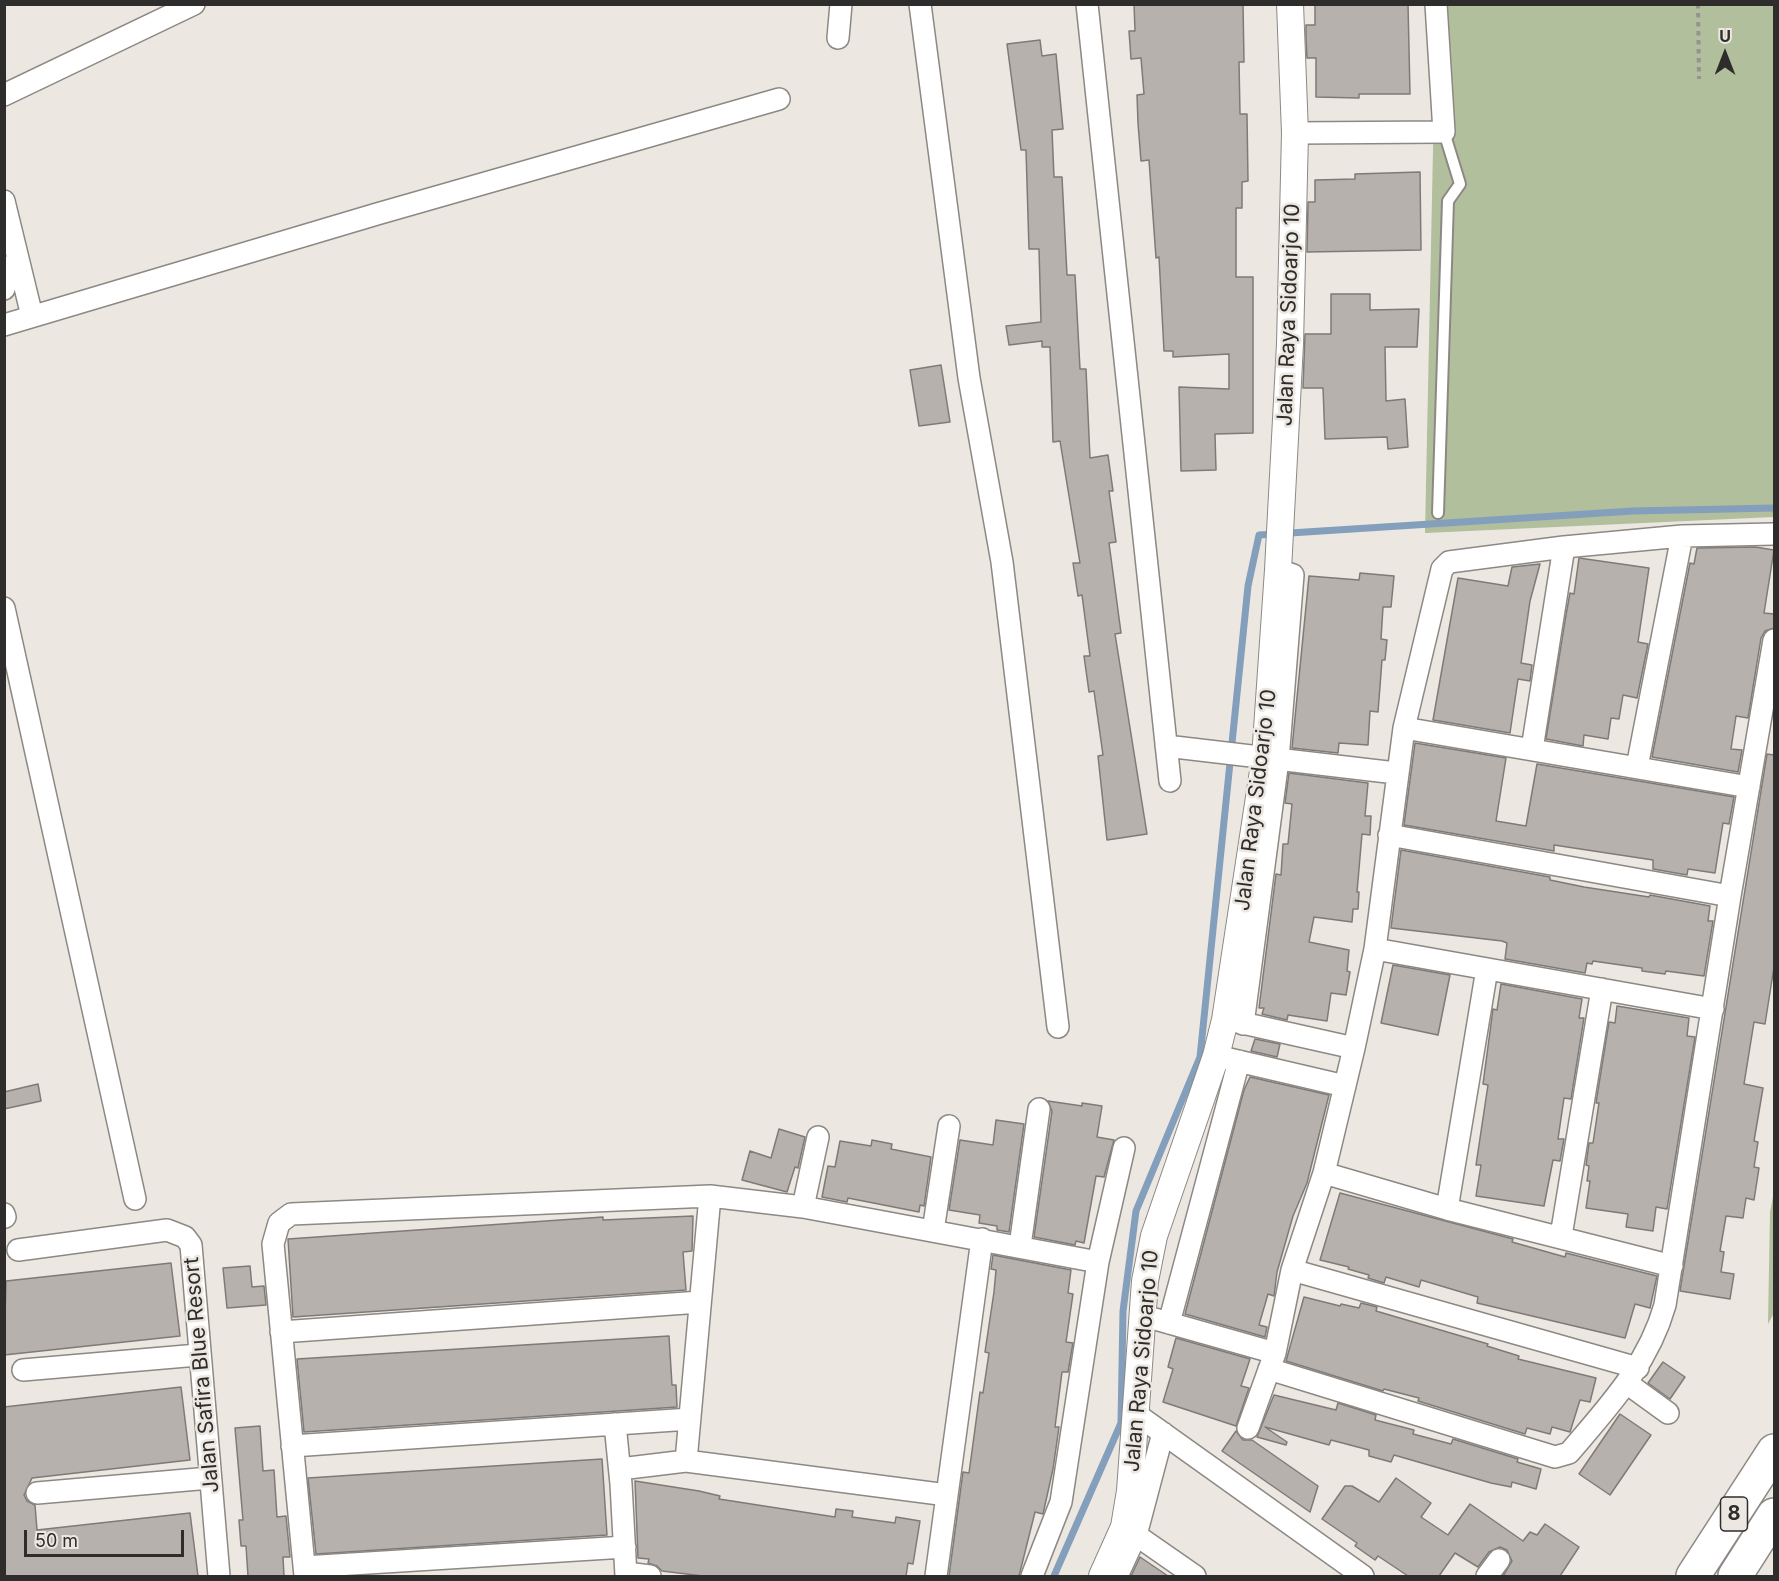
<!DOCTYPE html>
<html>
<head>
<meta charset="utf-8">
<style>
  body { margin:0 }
  #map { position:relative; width:1779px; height:1581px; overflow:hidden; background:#ece7e1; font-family:Inter,sans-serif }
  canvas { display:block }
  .frame { position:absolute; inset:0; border:6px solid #2f2d2b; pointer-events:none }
  .north { position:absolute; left:1695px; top:24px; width:60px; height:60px; -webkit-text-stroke:4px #ece7e1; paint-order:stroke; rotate:0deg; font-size:16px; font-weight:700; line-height:24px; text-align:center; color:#2f2d2b }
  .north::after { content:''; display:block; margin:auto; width:21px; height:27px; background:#2f2d2b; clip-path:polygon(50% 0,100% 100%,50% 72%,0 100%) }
  .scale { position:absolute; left:24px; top:1530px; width:160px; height:27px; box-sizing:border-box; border:3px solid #2f2d2b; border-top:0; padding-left:8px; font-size:18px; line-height:21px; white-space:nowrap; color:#2f2d2b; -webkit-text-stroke:4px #ece7e1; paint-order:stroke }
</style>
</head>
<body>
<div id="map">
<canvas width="1779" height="1581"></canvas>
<div class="frame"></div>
<div class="north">U</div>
<div class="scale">50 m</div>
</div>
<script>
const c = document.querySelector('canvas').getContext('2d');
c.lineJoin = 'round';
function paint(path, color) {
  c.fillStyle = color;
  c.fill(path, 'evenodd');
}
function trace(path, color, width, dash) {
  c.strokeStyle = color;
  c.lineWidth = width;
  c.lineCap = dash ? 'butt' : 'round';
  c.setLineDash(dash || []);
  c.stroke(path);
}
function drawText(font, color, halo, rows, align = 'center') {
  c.font = font + ' Inter,sans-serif';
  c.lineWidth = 5;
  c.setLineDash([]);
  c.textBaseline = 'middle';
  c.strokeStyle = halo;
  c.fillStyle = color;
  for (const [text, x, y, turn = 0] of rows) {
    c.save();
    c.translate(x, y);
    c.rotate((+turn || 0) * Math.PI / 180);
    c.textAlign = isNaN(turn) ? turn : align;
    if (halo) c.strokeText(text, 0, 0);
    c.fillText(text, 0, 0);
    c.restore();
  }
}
paint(new Path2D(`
  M1436 5H1774V517L1425 533Z
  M1774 1192V1313L1768 1324 1770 1212Z`), '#b1bf9c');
trace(new Path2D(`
  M1054 1576 1121 1423 1123 1311 1136 1211 1200 1057 1248 586 1259 535 1633 511 1774 508`), '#839fbb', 7);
const building = new Path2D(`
  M1134 4H1243L1244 62H1239L1240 114H1247L1248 181 1242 182V208H1236V277H1253V433L1215 434 1216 470 1181 471 1179 387 1229 389V354L1173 357V351H1164L1159 257 1156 258 1149 160 1141 161 1138 123 1137 95 1144 94 1141 58 1131 59 1129 31H1135Z
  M1315 4H1408L1410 94H1359V98L1316 97V58H1307L1306 39V25H1315Z
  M1040 40 1042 56 1056 54 1063 129 1052 130 1054 177H1062L1067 275H1075L1080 369H1086L1090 458 1108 455 1113 491H1109L1116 542 1109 543 1121 633 1115 634 1147 834 1107 840 1098 756 1103 755 1094 691 1089 692 1084 656H1090L1082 595 1078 596 1073 563H1080L1060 441 1053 442 1050 347H1042V341L1009 345 1006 326 1041 322 1039 249H1029L1026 150H1021L1007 44Z
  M1420 172 1421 250 1307 252 1308 202H1315V180L1355 179V174Z
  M1331 294H1370V310L1419 309 1417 347H1385L1386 401 1405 399 1408 447 1388 449 1387 437 1325 439 1323 388H1303L1305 334H1331Z
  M941 365 950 422 919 426 910 370Z
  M1755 547 1774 550 1764 613 1774 614V628L1765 631 1761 638 1748 718 1736 716 1731 749 1742 750 1738 772 1652 757 1690 563 1694 564 1697 548Z
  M1579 558 1649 568 1638 642 1648 644 1637 698 1623 695 1619 719 1611 718 1608 739 1584 735 1583 746 1546 739 1566 615 1570 593 1574 594Z
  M1540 564 1530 601 1521 663 1532 665 1530 681 1518 679 1510 733 1433 720 1458 578 1508 586 1512 567Z
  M1360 573 1394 576 1391 607H1383L1381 639 1387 640 1385 660H1382L1378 712 1370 711 1368 745 1339 743 1338 753 1292 748 1309 576 1359 580Z
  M1415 743 1506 758 1496 821 1526 826 1537 764 1734 797 1729 824 1723 823 1715 873 1688 869 1687 875 1653 869V860L1554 845V851L1404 825Z
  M1767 754 1774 755V967L1765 1024 1754 1022 1744 1084 1763 1088 1754 1141 1758 1142 1754 1167 1759 1168 1754 1200 1746 1198 1743 1218 1726 1216 1720 1251 1724 1252 1721 1272 1734 1274 1730 1299 1680 1291Z
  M1289 773 1368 783 1365 816H1371L1370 835 1362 834 1357 892H1359L1358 909H1353L1352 922 1314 917 1309 942 1349 950 1347 971 1350 972 1346 995 1331 993 1327 1021 1288 1015 1287 1020 1262 1014 1264 1008H1259L1276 874 1281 875 1283 844H1288L1292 804 1285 803Z
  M1401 850 1550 877V880L1584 887 1649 897 1650 895 1710 906 1708 921H1713L1704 976 1666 971 1665 974 1642 971V968L1593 961 1592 964 1587 963 1585 973 1505 959 1507 943 1502 941 1391 928Z
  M1393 965 1450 975 1438 1035 1381 1023Z
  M1501 984 1582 999 1579 1018H1584L1571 1099 1564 1098 1558 1139H1564L1560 1161 1553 1160 1544 1206 1476 1196 1481 1165H1476L1488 1085 1483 1084 1493 1009 1497 1010Z
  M1617 1006 1689 1018 1687 1036 1695 1037 1667 1209 1656 1207 1653 1231 1626 1227 1628 1214 1586 1208 1590 1181H1587L1589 1166 1586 1165 1589 1143H1593L1599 1103H1596L1609 1022 1615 1023Z
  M1255 1039 1280 1044 1277 1057 1251 1051Z
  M1250 1077 1329 1095 1307 1183 1293 1216 1277 1272 1274 1296 1268 1294 1259 1325 1267 1327 1265 1337 1185 1314 1244 1090Z
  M38 1084 41 1101 4 1109V1092Z
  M1048 1101 1082 1106V1103L1102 1106 1097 1137 1114 1140 1104 1177 1096 1176 1084 1243 1076 1241 1075 1245 1034 1237 1052 1111Z
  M996 1120 1024 1124 1009 1232 997 1230V1226L979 1223 980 1215 949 1210 960 1140 993 1145Z
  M779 1129 805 1137 798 1168 795 1167 787 1192 742 1180 750 1151 771 1158Z
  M872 1140 892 1144 891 1149 931 1157 924 1206 920 1205 919 1212 848 1198 847 1202 822 1197 828 1166 835 1167 840 1141 871 1146Z
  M1340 1193 1513 1239 1512 1242 1565 1257 1566 1253 1657 1276 1650 1308 1635 1304 1625 1338 1477 1303 1478 1297 1421 1280 1419 1287 1386 1277 1384 1283 1368 1278 1369 1275 1348 1269 1349 1267 1320 1260Z
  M693 1216 692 1251 683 1252 686 1290 293 1317 288 1239 603 1217V1220Z
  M993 1255 1071 1270 1068 1293 1073 1294 1066 1342 1073 1343 1068 1372H1062L1055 1427H1059L1053 1469 1043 1514 1035 1512 1019 1576H949L963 1472 969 1473 980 1392 983 1393 989 1353 985 1352 994 1292 996 1270 991 1269Z
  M171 1263 180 1336 4 1355 6 1281Z
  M250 1266 252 1287 264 1286 266 1305 227 1308 223 1268Z
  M1304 1297 1340 1306 1341 1304 1359 1308 1361 1303 1377 1307 1376 1311 1488 1344 1487 1346 1519 1356 1518 1359 1596 1378 1590 1402 1580 1400 1570 1432 1552 1427 1550 1434 1527 1428 1525 1434 1418 1401 1419 1398 1384 1389 1383 1391 1286 1361Z
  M669 1336 672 1385H676L677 1407 304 1432 297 1359Z
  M1176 1338 1250 1359 1241 1386 1249 1388 1236 1426 1163 1402 1173 1369 1168 1367Z
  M1663 1362 1685 1377 1670 1399 1648 1383Z
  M181 1387 190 1460 32 1478 24 1495 27 1501 35 1505 37 1530 190 1513 198 1576H4V1407Z
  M1274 1395 1336 1410 1338 1403 1376 1415 1375 1420 1414 1430 1413 1434 1451 1444 1453 1439 1518 1459 1517 1462 1541 1469 1536 1489 1512 1482 1511 1487 1491 1483 1394 1455 1391 1462 1369 1456V1450L1331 1440 1329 1445 1265 1427 1287 1442 1286 1445 1257 1437Z
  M1620 1414 1651 1435 1610 1495 1579 1474Z
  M260 1426 263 1471 274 1470 277 1517 286 1516 290 1557H283L284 1576H248L246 1546H241L239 1520H243L235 1428Z
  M1236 1431 1243 1440H1252L1318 1486 1310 1512 1222 1451Z
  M602 1459 607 1535 316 1554 308 1478Z
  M1396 1478 1431 1503 1421 1517 1448 1535 1470 1504 1523 1541 1530 1532 1537 1535 1545 1524 1579 1547 1560 1576H1503L1512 1561 1507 1550 1500 1547 1489 1552 1478 1567 1455 1553 1439 1576H1408L1378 1556 1375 1560 1355 1546 1357 1543 1322 1519 1345 1486H1352L1379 1502Z
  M635 1481 699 1491 720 1496 719 1499 835 1517 836 1509 853 1511 852 1517 895 1523 896 1517 920 1521 913 1564 908 1563 906 1576H703L662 1571 657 1566 648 1563 649 1559 638 1558Z
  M1140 1557 1168 1576H1131Z`);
paint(building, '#b6b1ac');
trace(building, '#7f7a76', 1.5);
const service = new Path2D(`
  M1438 513 1448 201 1460 184 1444 132`);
const minor = new Path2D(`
  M920 4 969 378 1002 562 1058 1027
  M1087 4 1170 781
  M838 38 841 4
  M4 95 194 4
  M1295 133 1444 132 1436 4
  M4 201 32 316
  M4 267 7 278 4 289
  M4 325 377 214 779 99
  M4 608 135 1199
  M1404 728 1749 787
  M1166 746 1396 773
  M1532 749 1564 547
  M1637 767 1682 536
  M1389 835 1730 896
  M1375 949 1713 1009
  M1229 1020 1354 1048
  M1243 1024 1278 760 1293 575 1278 570
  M1225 1058 1345 1086
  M1324 1173 1447 1209 1672 1266
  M803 1207 818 1137
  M1447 1209 1487 969
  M4 1214 5 1217
  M933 1231 949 1126
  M1561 1236 1602 989
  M1020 1246 1039 1109
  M18 1250 167 1230 185 1237 191 1245 219 1576
  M1292 1270 1638 1368
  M1155 1319 1275 1353
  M1169 1323 1239 1061
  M281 1332 700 1302
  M1269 1369 1555 1457 1569 1453C1608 1407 1648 1365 1665 1305L1730 896 1774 640
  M23 1370 198 1355
  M1628 1384 1668 1413
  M1136 1414 1363 1576
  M615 1424 621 1484 626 1576
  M1248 1428 1275 1353 1292 1270 1324 1173 1354 1048 1375 949 1404 728 1442 569 1449 562 1564 547 1682 536 1774 534
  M292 1446 690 1419
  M686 1461 710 1196
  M620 1469 686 1461 947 1495
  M37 1493 210 1478
  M1136 1535 1195 1576
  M304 1567 625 1547
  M626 1573 650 1576
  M305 1576 273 1244 279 1223 291 1214 710 1196 803 1207 1098 1262
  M936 1576 982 1239
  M1032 1576 1061 1502 1098 1262 1124 1148
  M1117 1576 1136 1535 1163 1433
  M1487 1576 1499 1560`);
const tertiary = new Path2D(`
  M1102 1576 1124 1527 1130 1491 1145 1281 1154 1236 1216 1056 1225 1020 1265 758 1278 570 1290 344 1295 133 1290 4`);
const motorway = new Path2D(`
  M1693 1576 1774 1451
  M1735 1576 1774 1515`);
trace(service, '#8d8883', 14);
trace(minor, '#8d8883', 24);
trace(tertiary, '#8d8883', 28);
trace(motorway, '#8d8883', 36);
trace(new Path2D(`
  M1698 4 1699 79`), '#96928e', 4, [4.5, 4.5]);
trace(service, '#fff', 10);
trace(minor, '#fff', 21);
trace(tertiary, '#fff', 26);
trace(motorway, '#fff', 33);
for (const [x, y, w] of [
  [1734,1514,27]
]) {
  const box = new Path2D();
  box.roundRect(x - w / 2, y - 17, w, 34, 4.5);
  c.fillStyle = '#ece7e1';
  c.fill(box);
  trace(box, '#2f2d2b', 1.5);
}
drawText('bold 20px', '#2f2d2b', null, [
  ["8",1734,1514]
]);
drawText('21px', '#2f2d2b', '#ece7e1', [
  ["Jalan Raya Sidoarjo 10",1289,315,-88],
  ["Jalan Raya Sidoarjo 10",1256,800,-83],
  ["Jalan Raya Sidoarjo 10",1142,1361,-85],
  ["Jalan Safira Blue Resort",202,1375,-95]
]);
</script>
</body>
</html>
